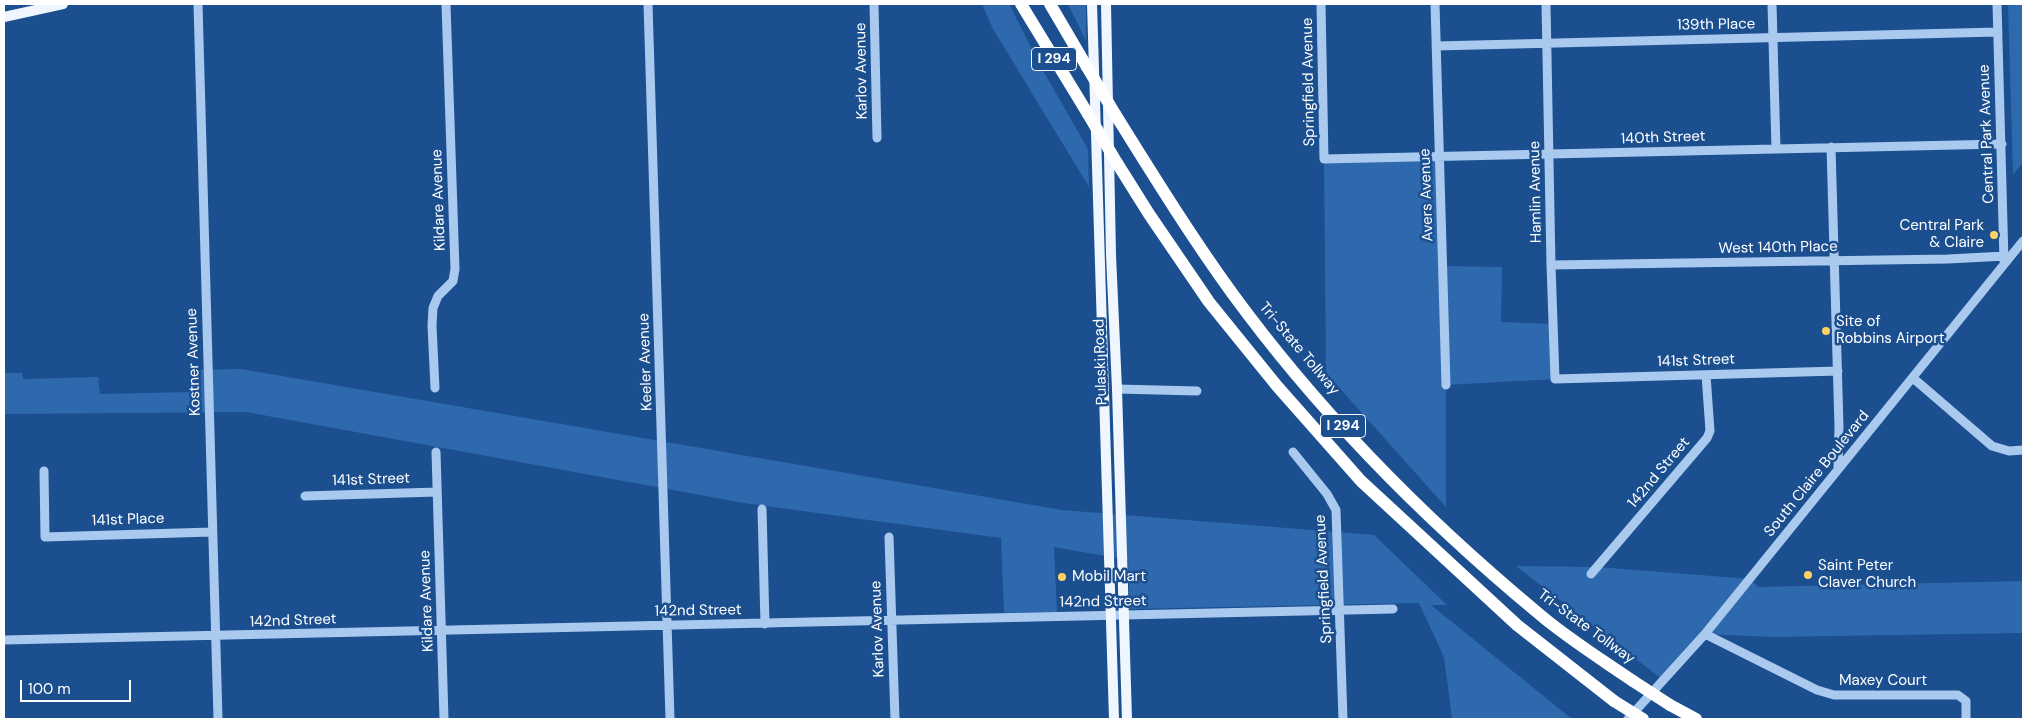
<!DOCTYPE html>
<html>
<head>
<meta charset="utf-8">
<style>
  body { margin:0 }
  #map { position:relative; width:2027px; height:723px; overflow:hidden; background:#1b4f8f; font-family:"DM Sans",sans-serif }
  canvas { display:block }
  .frame { position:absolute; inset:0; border:5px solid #fff; pointer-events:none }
  .scale { position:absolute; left:20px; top:680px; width:111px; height:22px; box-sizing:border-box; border:2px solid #fff; border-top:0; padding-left:6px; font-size:15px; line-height:18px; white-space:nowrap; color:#fff; -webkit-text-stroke:4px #1b4f8f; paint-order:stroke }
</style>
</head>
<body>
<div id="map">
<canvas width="2027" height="723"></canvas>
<div class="frame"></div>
<div class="scale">100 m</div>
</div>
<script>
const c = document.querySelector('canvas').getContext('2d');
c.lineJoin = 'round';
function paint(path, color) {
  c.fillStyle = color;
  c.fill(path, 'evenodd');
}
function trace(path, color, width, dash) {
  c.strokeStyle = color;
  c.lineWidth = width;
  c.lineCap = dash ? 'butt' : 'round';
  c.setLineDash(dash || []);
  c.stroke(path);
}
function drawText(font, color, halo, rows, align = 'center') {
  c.font = font + ' "DM Sans",sans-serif';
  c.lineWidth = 5;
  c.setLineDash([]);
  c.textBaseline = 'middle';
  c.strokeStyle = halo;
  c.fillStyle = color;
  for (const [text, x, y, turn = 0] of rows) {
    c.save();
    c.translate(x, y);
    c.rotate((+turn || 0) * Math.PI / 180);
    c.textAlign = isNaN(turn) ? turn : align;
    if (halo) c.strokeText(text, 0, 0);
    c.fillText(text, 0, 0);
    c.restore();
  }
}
paint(new Path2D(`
  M982 4H1009L1041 67 1088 149 1089 187 993 29Z
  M1068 4H1086V41Z
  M2008 4H2023V162L2013 175Z
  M1439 157 1443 266 1502 267 1501 322 1553 324 1555 379 1446 385V507L1326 373 1324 159Z
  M241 369 1062 510 1374 535 1447 605H1431L1572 719H1452L1444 657 1419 603 1130 609 1128 560 1054 547 1057 612 1004 613 1001 538 744 503 246 412 4 414V373H22L23 379 98 377 100 394 192 392 191 370Z
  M1516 566 1598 567 1750 579 1758 587 2023 581V633L1771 637 1705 634 1663 680Z`), '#2e69ad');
trace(new Path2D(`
  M198 4 218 719
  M648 4 670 719
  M874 4 877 138
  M1321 4 1324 159 2002 144
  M1435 4 1446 385
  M1546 4 1551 265 1555 379 1838 371
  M1772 4 1776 149
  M1997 4 2004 261
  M1436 46 1998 32
  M1831 147 1839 427 1838 468
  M1551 265 1948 259 2005 256
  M1913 378 1992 446 2009 451 2023 450
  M435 388 432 326 433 308 438 296 453 281 455 269 446 4
  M1117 389 1197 391
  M436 452 444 719
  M1293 452 1327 494 1336 510 1343 719
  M44 471 45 537 212 532
  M305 496 437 492
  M762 509 765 624
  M889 537 895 719
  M1591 574 1707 438 1710 431 1706 375
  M1705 634 1817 690 1834 695H1958L1966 701V719
  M4 640 1393 609
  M1628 719 1705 634 2023 241`), '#a9c9ee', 9);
trace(new Path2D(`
  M1092 4 1114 719
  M1106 4 1111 255 1117 389 1127 719
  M4 17 63 4`), '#f0f6ff', 10);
trace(new Path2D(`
  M1021 4 1088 114
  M1050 4 1087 67
  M1115 114C1153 175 1190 235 1232 293 1318 411 1426 520 1538 613 1567 638 1601 659 1633 681
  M1117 163 1149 214 1209 302 1277 386 1361 481 1517 625 1614 701
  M1670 705 1696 719`), '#fff', 12);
trace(new Path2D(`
  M1087 67 1115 114
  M1088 114 1117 163
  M1633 681 1670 705
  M1614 701 1643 719`), '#fff', 12);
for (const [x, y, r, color] of [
  [1994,235,5,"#ffd166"],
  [1826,331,5,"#ffd166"],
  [1808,575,5,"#ffd166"],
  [1062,577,5,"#ffd166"]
]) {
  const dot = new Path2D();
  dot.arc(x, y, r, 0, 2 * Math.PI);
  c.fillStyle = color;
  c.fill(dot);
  trace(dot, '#1b4f8f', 2);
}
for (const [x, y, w] of [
  [1054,59,45],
  [1343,426,45]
]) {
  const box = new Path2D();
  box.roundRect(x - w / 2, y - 11.5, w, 23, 4);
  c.fillStyle = '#1b4f8f';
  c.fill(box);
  trace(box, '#fff', 1);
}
drawText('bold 14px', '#fff', null, [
  ["I 294",1054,59],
  ["I 294",1343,426]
]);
drawText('15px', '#fff', '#1b4f8f', [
  ["139th Place",1716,25,-1],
  ["Karlov Avenue",862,71,-91],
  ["Springfield Avenue",1309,82,-91],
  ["Central Park Avenue",1987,134,-92],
  ["140th Street",1663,138,-2],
  ["Hamlin Avenue",1536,192,-91],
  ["Avers Avenue",1427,195,-92],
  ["Kildare Avenue",439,200,-92],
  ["West 140th Place",1778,248,-1],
  ["Tri-State Tollway",1299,349,50],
  ["141st Street",1696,361,-2],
  ["Kostner Avenue",194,362,-92],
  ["Keeler Avenue",646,362,-92],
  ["Pulaski Road",1101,362,-92],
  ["142nd Street",1659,473,-50],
  ["South Claire Boulevard",1817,474,-51],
  ["141st Street",371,480,-2],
  ["141st Place",128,520,-2],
  ["Springfield Avenue",1324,579,-93],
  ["Kildare Avenue",427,601,-92],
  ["142nd Street",1103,602,-1],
  ["142nd Street",698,611,-1],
  ["142nd Street",293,621,-2],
  ["Tri-State Tollway",1586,627,36],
  ["Karlov Avenue",878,629,-92],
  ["Maxey Court",1883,681]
]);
drawText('15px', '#fff', '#1b4f8f', [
  ["Central Park",1984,226,"right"],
  ["& Claire",1984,243,"right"],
  ["Site of",1836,322],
  ["Robbins Airport",1836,339],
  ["Saint Peter",1818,566],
  ["Claver Church",1818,583],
  ["Mobil Mart",1072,577]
], 'left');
</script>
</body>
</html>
